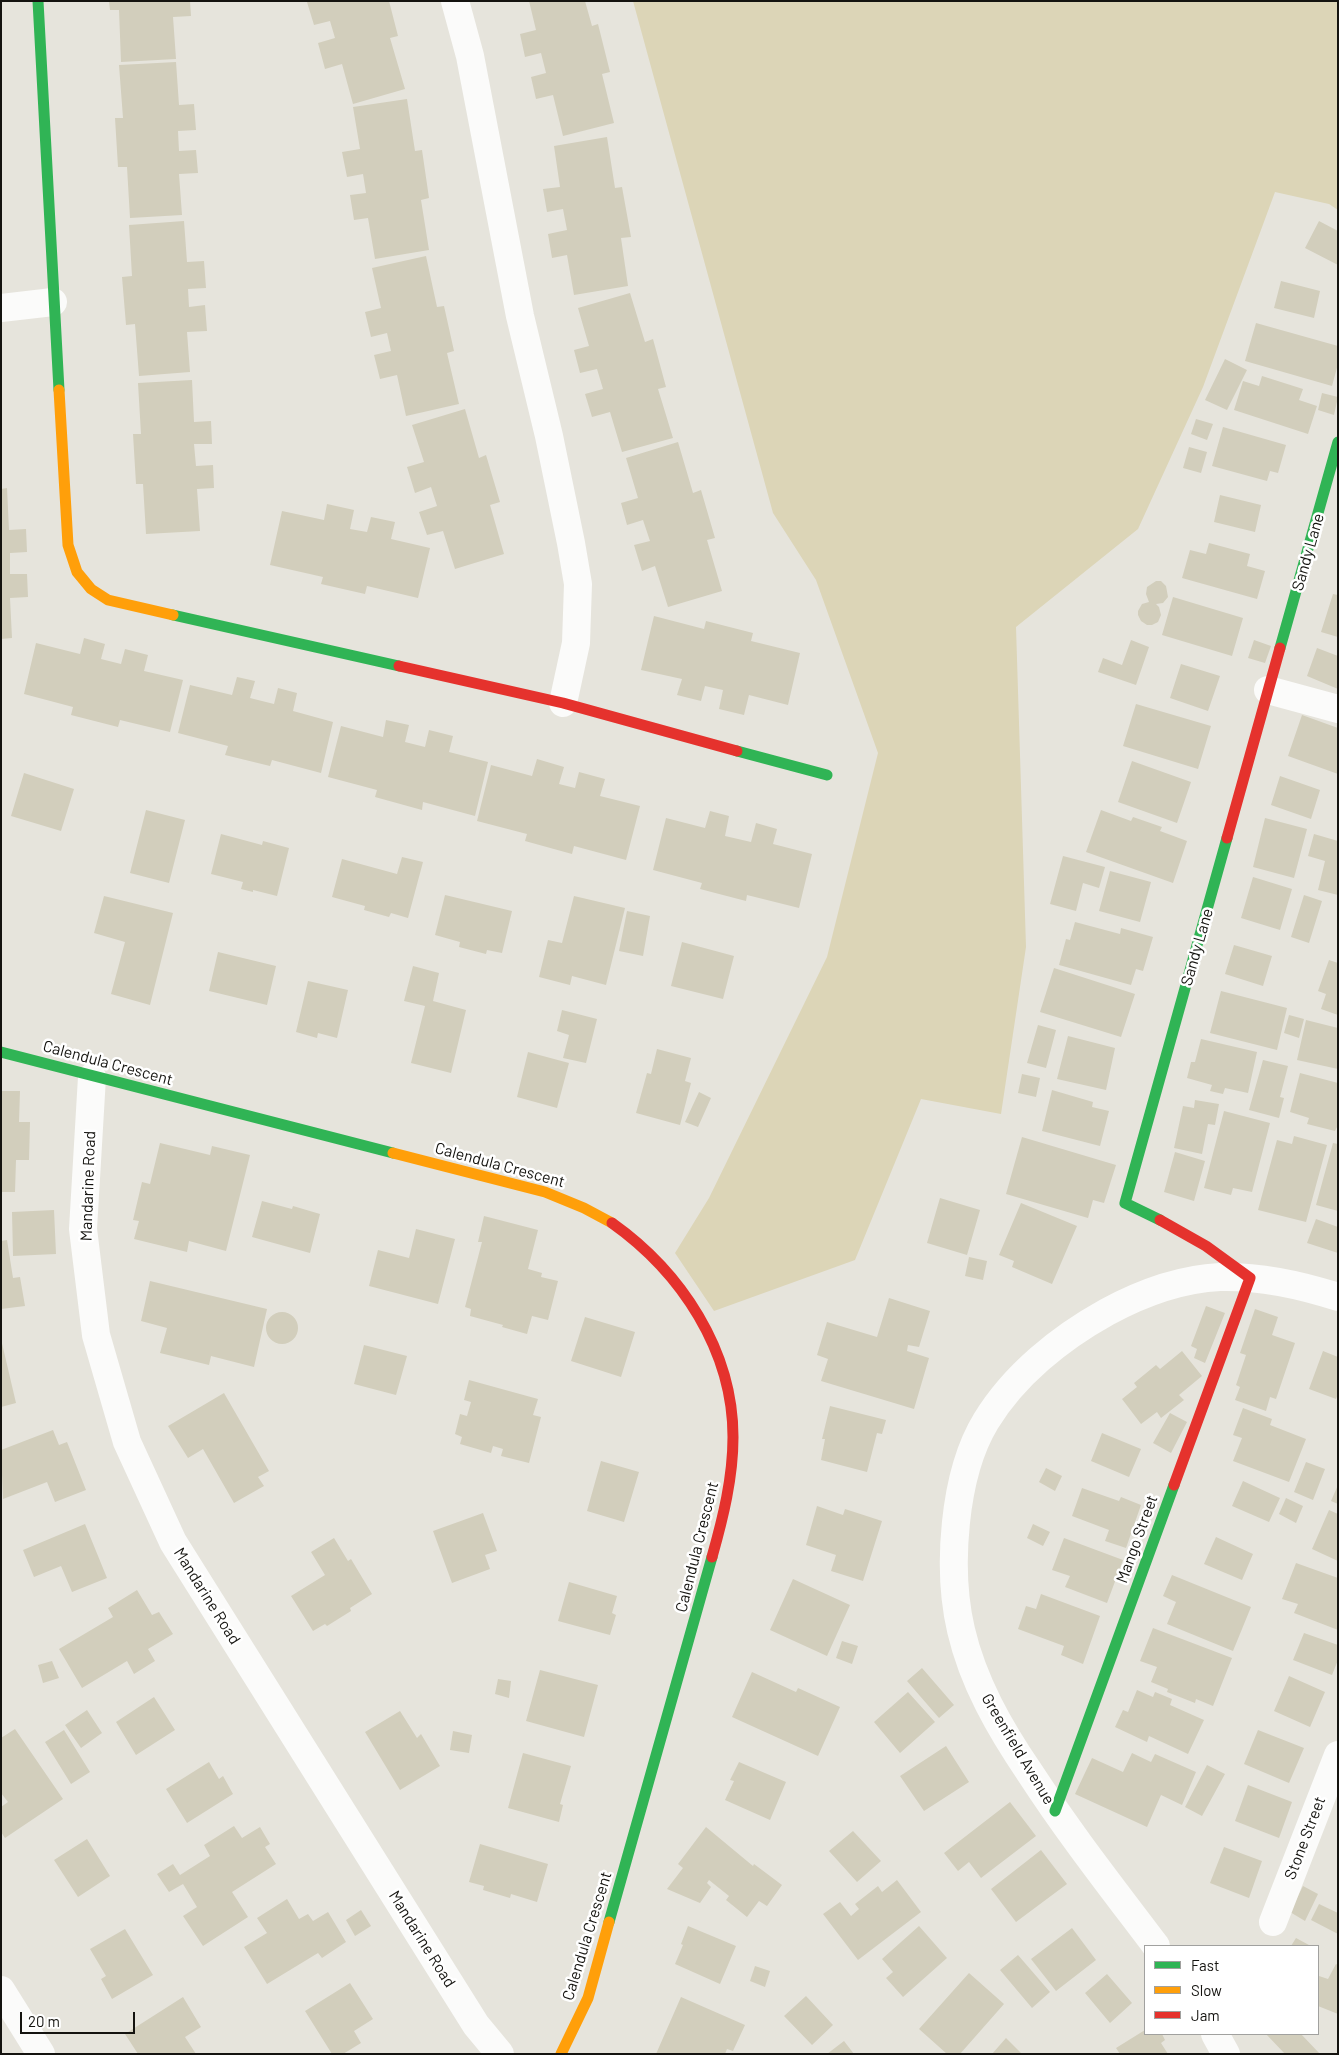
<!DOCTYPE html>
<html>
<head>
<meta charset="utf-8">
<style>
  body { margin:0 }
  #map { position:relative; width:1339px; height:2055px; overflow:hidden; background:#e6e4dc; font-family:Barlow,sans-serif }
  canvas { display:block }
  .frame { position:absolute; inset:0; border:2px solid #14130f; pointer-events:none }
  .legend { position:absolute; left:1144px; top:1945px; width:175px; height:90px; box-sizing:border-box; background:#fff; border:1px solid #a1a19f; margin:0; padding:6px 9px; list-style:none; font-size:15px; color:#14130f }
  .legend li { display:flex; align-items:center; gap:10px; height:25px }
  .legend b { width:25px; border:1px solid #a1a19f }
  .scale { position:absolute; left:20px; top:2012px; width:115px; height:22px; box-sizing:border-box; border:2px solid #14130f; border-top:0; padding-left:6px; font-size:15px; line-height:18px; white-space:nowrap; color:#14130f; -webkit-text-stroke:4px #fff; paint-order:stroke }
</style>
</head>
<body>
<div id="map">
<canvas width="1339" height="2055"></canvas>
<div class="frame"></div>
<ul class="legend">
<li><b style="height:6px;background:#30b455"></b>Fast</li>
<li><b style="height:6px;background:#ff9f0a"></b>Slow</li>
<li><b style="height:6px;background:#e5322d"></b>Jam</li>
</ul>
<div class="scale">20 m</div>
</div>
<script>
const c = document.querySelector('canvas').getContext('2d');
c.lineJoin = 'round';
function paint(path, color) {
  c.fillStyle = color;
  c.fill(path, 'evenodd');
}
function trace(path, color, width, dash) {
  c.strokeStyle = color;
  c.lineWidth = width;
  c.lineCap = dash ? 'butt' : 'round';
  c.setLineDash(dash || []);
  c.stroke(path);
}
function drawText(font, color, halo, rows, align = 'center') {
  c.font = font + ' Barlow,sans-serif';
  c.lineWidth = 5;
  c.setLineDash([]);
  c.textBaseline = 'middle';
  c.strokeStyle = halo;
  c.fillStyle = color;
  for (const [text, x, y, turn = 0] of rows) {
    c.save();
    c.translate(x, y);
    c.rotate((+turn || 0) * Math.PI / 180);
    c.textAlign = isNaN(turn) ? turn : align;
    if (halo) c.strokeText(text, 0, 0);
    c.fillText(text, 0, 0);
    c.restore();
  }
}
paint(new Path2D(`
  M633 1H1338V210L1329 204 1275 192 1203 387 1138 529 1016 627 1026 947 1001 1114 921 1099 855 1260 714 1311 675 1253 709 1198 827 957 878 753 816 580 773 513Z`), '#dcd5b7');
paint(new Path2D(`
  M109 1H190L191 16 173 17 176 59 121 62 119 10H110Z
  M389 1 398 36 390 38 405 89 353 104 342 64 325 69 318 43 335 38 330 21 314 25 307 2Z
  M529 1H585L592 26 598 24 610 72 602 74 614 123 563 136 553 95 536 99 531 77 546 73 541 53 525 57 520 34 536 30Z
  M176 62 179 105 194 104 196 130 178 131 179 151 196 150 198 173 179 174 182 215 130 218 127 167H118L115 118H123L119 65Z
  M407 99 415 151 422 150 429 198 421 200 429 250 375 259 368 218 354 220 350 195 366 193 363 174 347 177 342 152 360 149 353 107Z
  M607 137 615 188 622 187 631 237 621 238 628 286 574 295 567 255 552 258 548 234 567 230 563 209 547 212 543 189 560 187 554 146Z
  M184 221 187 262 204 261 206 288 188 289 189 307 205 305 207 331 187 332 190 372 139 376 135 324 126 325 122 277 132 276 129 225Z
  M1319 221 1338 231V265L1305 248Z
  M426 256 437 307 444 306 454 351 447 353 459 404 406 416 397 375 380 379 374 355 391 351 387 333 371 337 365 312 381 308 372 268Z
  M1281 281 1320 291 1314 318 1274 308Z
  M630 293 645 342 653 339 666 387 658 389 673 438 622 452 610 412 592 417 585 394 603 389 597 369 580 373 574 350 589 346 578 308Z
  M1256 323 1338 346V364L1332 386 1245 361Z
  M1225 359 1247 370 1227 410 1205 400Z
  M1262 376 1303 389 1299 400 1317 406 1308 434 1234 410 1243 381 1259 386Z
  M192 380 194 422 211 421 212 444H194L196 466 213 465 214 488 197 489 200 531 146 534 143 484H136L133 434H141L138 383Z
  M1322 393 1338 397 1334 415 1318 410Z
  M465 409 479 458 486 455 500 502 490 505 504 554 455 569 443 531 427 535 419 512 437 506 431 487 415 493 407 467 424 462 412 425Z
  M1196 419 1213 424 1207 440 1191 434Z
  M1223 427 1286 445 1278 473 1270 471 1267 481 1212 466Z
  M678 442 693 493 701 490 715 538 707 540 722 591 668 607 655 566 642 571 634 545 650 541 643 520 627 525 621 503 638 498 626 458Z
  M1189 447 1207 452 1201 473 1183 468Z
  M7 488 9 530 26 529 27 552 10 553V574H27L28 597 10 598 12 638 1 639V489Z
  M1220 495 1261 505 1255 532 1214 522Z
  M327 504 354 510 350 529 367 532 371 517 395 522 391 539 430 548 418 598 367 586 365 594 321 584 323 577 270 565 282 511 324 520Z
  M1209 543 1250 554 1247 566 1265 571 1257 599 1182 578 1190 550 1206 554Z
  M1156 581H1161L1166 586 1168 597 1163 603 1156 604 1159 607 1161 615 1158 622 1152 625H1147L1141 621 1138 615V611L1142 604 1149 602 1146 594 1147 587Z
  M1333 594 1338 595V637L1321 632Z
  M1173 597 1243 618 1232 656 1162 635Z
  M654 616 704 629 706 621 753 633 751 641 800 653 788 705 749 695 744 715 719 709 723 690 705 686 701 701 677 695 682 679 641 670Z
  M84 638 105 644 101 659 121 664 125 649 148 655 144 671 183 680 170 732 120 720 118 727 71 715 73 707 24 694 36 643 80 654Z
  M1131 640 1149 647 1136 685 1098 672 1103 658 1122 665Z
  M1254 640 1271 646 1265 663 1248 658Z
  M1317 648 1338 656V689L1307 676Z
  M1181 664 1220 676 1208 711 1170 698Z
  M237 677 255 681 250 698 274 704 278 688 297 693 293 711 333 722 321 773 272 760 270 766 225 755 228 746 178 733 190 685 232 695Z
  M1136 704 1211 726 1198 769 1123 746Z
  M1302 715 1338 728V774L1288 756Z
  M386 720 409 725 405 742 425 747 429 730 453 736 449 752 488 762 475 816 423 802 422 810 375 797 377 790 328 777 341 726 383 737Z
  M537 759 564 767 559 784 575 788 579 772 605 779 600 796 640 806 626 860 574 846 572 854 525 841 527 834 477 821 491 765 532 776Z
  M1132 761 1191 782 1177 823 1118 802Z
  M24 773 74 789 61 831 11 816Z
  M1280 776 1320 790 1311 819 1271 805Z
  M146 810 185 820 169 883 130 873Z
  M1101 810 1131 821 1133 817 1162 827 1160 831 1187 841 1173 883 1086 852Z
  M710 811 729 816 725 836 751 842 756 823 777 829 773 844 812 854 799 908 747 895 746 901 700 889 702 883 653 870 666 818 705 828Z
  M1265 818 1307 829 1294 878 1253 867Z
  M221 834 262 845 263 841 289 848 277 896 253 890V892L241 889 243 882 211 874Z
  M1314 834 1338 841V895L1318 890 1325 861 1308 856Z
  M1063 856 1105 867 1099 888 1083 883 1076 911 1050 904Z
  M402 857 423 862 408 918 391 913 389 917 364 910 365 906 332 897 342 859 397 874Z
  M1110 871 1151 882 1140 922 1099 911Z
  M1253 877 1292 889 1280 930 1241 918Z
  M445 895 512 911 502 953 487 950 486 954 459 947 460 942 435 935Z
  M1304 895 1322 901 1309 943 1291 937Z
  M104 896 173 913 150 1005 111 994 125 942 94 933Z
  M574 896 625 908 606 985 572 976 570 985 539 977 548 940 562 943Z
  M627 911 650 916 643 956 619 951Z
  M1075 922 1120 934 1121 928 1153 937 1143 971 1136 969 1131 985 1059 965 1066 939 1070 940Z
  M682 942 734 956 723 999 671 986Z
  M1234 945 1272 956 1263 986 1225 974Z
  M218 952 276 966 267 1005 209 991Z
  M1329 960 1338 963V1015L1321 1009 1326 994 1318 991Z
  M413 966 439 973 433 1001 466 1010 451 1073 411 1063 425 1006 404 1001Z
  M1054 968 1135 994 1121 1037 1040 1012Z
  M308 981 348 990 337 1038 318 1033 317 1038 296 1032Z
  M1221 991 1287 1008 1277 1050 1210 1033Z
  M562 1010 597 1019 586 1063 563 1058 569 1035 557 1031Z
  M1289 1015 1304 1019 1299 1038 1284 1033Z
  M1306 1020 1338 1028V1069L1297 1060Z
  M1038 1025 1056 1030 1046 1068 1027 1063Z
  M1068 1036 1115 1048 1106 1090 1057 1079Z
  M1201 1039 1257 1052 1248 1093 1225 1088 1223 1094 1210 1091 1212 1085 1187 1078 1191 1062H1195Z
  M657 1049 691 1058 685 1081 691 1083 680 1125 636 1113 647 1073 651 1074Z
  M528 1052 569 1063 557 1108 517 1097Z
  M1263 1060 1288 1066 1280 1097 1284 1098 1279 1118 1249 1110Z
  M1300 1073 1338 1083V1125L1335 1131 1307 1124 1309 1118 1290 1112Z
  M1022 1074 1040 1078 1036 1097 1018 1093Z
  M1052 1090 1093 1102 1092 1107 1109 1111 1100 1146 1042 1131Z
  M1 1091H20L19 1122H30L29 1160H16L15 1192H1Z
  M699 1092 711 1098 698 1127 685 1122Z
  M1195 1100 1219 1104 1215 1125 1208 1124 1202 1154 1174 1148 1183 1106 1194 1108Z
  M1224 1111 1270 1123 1252 1192 1233 1188 1231 1195 1204 1188Z
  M1294 1136 1327 1145 1306 1222 1258 1210 1277 1140 1292 1144Z
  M1022 1137 1116 1165 1104 1203 1093 1200 1088 1218 1006 1194Z
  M160 1143 210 1155 212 1146 250 1155 226 1251 189 1241 187 1252 134 1239 139 1221 133 1220 142 1182 150 1184Z
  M1333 1143 1338 1144V1211L1316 1205Z
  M1175 1152 1205 1161 1194 1201 1164 1192Z
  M940 1198 980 1210 967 1255 927 1243Z
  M262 1201 292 1209 293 1206 320 1214 310 1253 252 1237Z
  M1021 1203 1077 1226 1052 1284 1012 1267 1014 1261 999 1255Z
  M54 1210 56 1254 13 1256 12 1212Z
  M484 1216 538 1230 528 1269 542 1273 541 1277 558 1281 548 1320 532 1316 527 1334 502 1327 503 1325 470 1316 471 1309 465 1307 482 1242H478Z
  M1316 1219 1338 1227V1253L1307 1243Z
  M416 1229 455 1239 438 1304 369 1286 378 1250 409 1258Z
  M7 1240 13 1278 20 1277 25 1306 1 1309V1241Z
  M969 1257 987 1261 983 1280 965 1276Z
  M150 1281 267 1309 254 1367 211 1356 209 1365 160 1353 167 1328 141 1321Z
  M889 1298 930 1311 919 1347 908 1345 907 1351 929 1358 914 1409 821 1381 828 1359 817 1355 827 1322 877 1337Z
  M1206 1306 1225 1313 1205 1363 1194 1358 1197 1349 1191 1346Z
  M1255 1309 1278 1317 1272 1335 1295 1343 1276 1399 1270 1397 1266 1411 1235 1400 1240 1387 1236 1385 1246 1355 1240 1353Z
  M266 1328a16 16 0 1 1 32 0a16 16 0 1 1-32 0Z
  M585 1317 635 1332 621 1377 571 1361Z
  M1 1339 16 1403 1 1407Z
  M364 1345 407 1356 396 1395 354 1384Z
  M1182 1351 1202 1376 1179 1395 1184 1400 1161 1418 1157 1412 1141 1424 1122 1399 1137 1387 1134 1383 1156 1365 1160 1369Z
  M1323 1351 1338 1357V1394L1336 1399 1309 1389Z
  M469 1380 538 1399 533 1415 541 1417 529 1463 501 1456 503 1449 493 1446 491 1453 460 1444 462 1437 455 1434 460 1414 467 1416 471 1402 464 1400Z
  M224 1393 269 1471 258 1477 264 1486 234 1503 203 1449 188 1458 168 1426Z
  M830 1406 886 1420 882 1434 877 1433 867 1472 821 1460 825 1439H822Z
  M1243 1408 1272 1419 1270 1425 1306 1439 1289 1482 1233 1461 1242 1438 1233 1435Z
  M1170 1413 1187 1422 1171 1453 1153 1443Z
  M53 1430 59 1445 67 1442 86 1490 55 1502 47 1482 3 1499 1 1450Z
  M1102 1433 1141 1449 1129 1477 1091 1461Z
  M601 1461 639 1472 624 1522 587 1511Z
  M1306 1462 1325 1469 1313 1500 1294 1492Z
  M1046 1468 1062 1476 1055 1491 1039 1482Z
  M1243 1481 1280 1498 1269 1522 1232 1506Z
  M1338 1485V1504L1331 1501Z
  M1082 1488 1119 1501 1121 1497 1141 1505 1126 1548 1105 1541 1109 1530 1072 1516Z
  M1286 1498 1303 1506 1296 1523 1279 1514Z
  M817 1506 843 1515 845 1509 882 1521 863 1581 831 1571 836 1555 806 1545Z
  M1329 1510 1338 1514V1561L1312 1549Z
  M483 1513 497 1551 485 1555 490 1569 452 1583 433 1531Z
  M85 1524 107 1578 72 1592 61 1566 34 1577 23 1550Z
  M1033 1524 1050 1532 1043 1546 1027 1538Z
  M1216 1537 1253 1554 1242 1580 1204 1564Z
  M334 1538 348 1561 351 1559 372 1594 350 1608 351 1611 327 1626 325 1624 313 1631 291 1596 325 1575 311 1552Z
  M1064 1538 1123 1560 1107 1603 1065 1587 1070 1576 1052 1570Z
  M1296 1563 1338 1578V1630L1294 1613 1298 1604 1282 1599Z
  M1172 1575 1251 1607 1233 1651 1167 1624 1176 1602 1163 1596Z
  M793 1579 850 1605 827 1656 770 1630Z
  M569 1582 617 1596 612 1613 616 1615 610 1635 558 1621Z
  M137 1590 152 1615 159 1612 173 1634 148 1649 155 1661 134 1674 127 1661 82 1688 59 1649 113 1617 108 1608Z
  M1041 1594 1100 1616 1083 1664 1061 1655 1064 1646 1018 1629 1026 1606 1036 1609Z
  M1153 1628 1232 1658 1213 1706 1196 1699 1195 1703 1167 1692 1168 1689 1151 1682 1157 1667 1140 1661Z
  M1304 1633 1338 1645V1660L1332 1675 1293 1660Z
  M842 1641 858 1646 852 1664 836 1658Z
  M52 1661 59 1678 43 1683 38 1665Z
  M922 1668 954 1705 939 1718 907 1681Z
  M540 1670 598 1685 584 1737 526 1721Z
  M752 1672 796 1692 798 1688 840 1707 818 1756 732 1717Z
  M1289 1676 1325 1692 1310 1727 1274 1711Z
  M498 1679 511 1681 509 1698 495 1694Z
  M1137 1690 1153 1697 1155 1692 1172 1699 1170 1705 1204 1720 1188 1754 1149 1736 1147 1742 1115 1727 1123 1710 1128 1712Z
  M908 1692 935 1722 900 1753 874 1722Z
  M154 1697 175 1730 136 1755 116 1722Z
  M87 1710 102 1733 81 1748 65 1725Z
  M400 1711 417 1738 421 1734 440 1766 400 1790 365 1732Z
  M15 1729 63 1799 5 1838 1 1832V1807L8 1802 1 1793V1738Z
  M64 1730 90 1772 71 1784 45 1742Z
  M1258 1730 1304 1748 1289 1783 1244 1764Z
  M453 1731 472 1735 469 1753 450 1750Z
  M946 1746 969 1782 924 1811 900 1776Z
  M523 1753 571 1766 560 1804 563 1805 559 1822 508 1808Z
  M1132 1753 1151 1762 1155 1754 1196 1772 1182 1805 1161 1795 1147 1827 1075 1794 1092 1758 1123 1772Z
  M209 1762 219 1779 223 1776 233 1794 187 1823 166 1789Z
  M739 1762 786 1782 770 1820 725 1800 734 1781 730 1780Z
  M1207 1765 1225 1774 1202 1816 1185 1807Z
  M1248 1785 1292 1802 1279 1838 1235 1821Z
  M1010 1802 1036 1836 981 1878 969 1862 958 1871 944 1853Z
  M234 1826 242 1838 260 1827 270 1844 265 1847 276 1864 232 1892 248 1917 203 1946 183 1916 197 1907 183 1884 169 1892 157 1874 173 1864 180 1875 210 1856 204 1845Z
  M706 1827 753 1866 754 1864 782 1885 767 1906 759 1901 747 1917 726 1900 729 1896 709 1880 707 1883 711 1887 700 1903 667 1889 683 1868 678 1864Z
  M853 1831 881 1861 857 1882 829 1851Z
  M87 1839 110 1876 78 1897 54 1860Z
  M480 1844 548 1864 537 1902 511 1894 510 1898 483 1890 484 1886 469 1882Z
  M1224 1847 1262 1861 1249 1898 1210 1883Z
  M1041 1850 1067 1884 1016 1922 991 1889Z
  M897 1880 921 1912 858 1960 823 1914 840 1902 851 1916 859 1909 855 1904 878 1886 882 1892Z
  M1303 1886 1318 1894 1305 1921 1290 1912Z
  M287 1899 299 1919 308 1914 313 1921 328 1912 346 1942 322 1958 318 1953 267 1984 244 1947 267 1933 257 1918Z
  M1319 1904 1338 1913V1934L1311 1920Z
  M361 1910 371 1926 355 1936 346 1920Z
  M688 1926 736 1946 720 1984 675 1964 683 1945 681 1944Z
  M919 1926 947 1958 903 1997 886 1978 893 1972 882 1959Z
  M1072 1928 1096 1960 1056 1991 1031 1959Z
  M125 1929 153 1975 112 1999 101 1979 106 1976 90 1949Z
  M1296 1938 1309 1945V1946H1291Z
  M1018 1955 1050 1992 1032 2008 1000 1970Z
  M1336 1964 1338 1965V2014L1318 2006 1319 1976 1328 1979Z
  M755 1966 770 1971 765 1987 750 1981Z
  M969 1973 1004 2004 960 2054H947L919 2029Z
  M1107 1974 1132 2003 1110 2023 1085 1993Z
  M350 1983 373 2019 354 2031 361 2043 343 2054H332L305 2011Z
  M806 1996 833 2025 812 2045 784 2016Z
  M183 1997 201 2027 185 2037 196 2054H138L125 2034Z
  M681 1997 745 2025 733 2051 727 2049 725 2054H656Z
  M1145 2030V2034H1162L1165 2040 1161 2043 1168 2054H1120L1116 2048Z
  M1266 2034H1301L1320 2054H1285Z
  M1006 2038 1022 2054H992Z
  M844 2041 854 2054H827Z`), '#d2cebc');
trace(new Path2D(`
  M455 1 470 56 520 316 549 436 571 543 578 584 576 643 563 703
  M1 308 53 302
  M1268 690 1338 709
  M92 1077 83 1229 96 1335 127 1442 173 1542 476 2025 500 2054
  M1273 1922 1338 1755
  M1156 1946C1113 1889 1069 1833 1030 1773 1000 1729 973 1682 961 1630 947 1570 953 1475 986 1421 1014 1375 1060 1338 1107 1312 1142 1293 1180 1279 1220 1277 1260 1276 1301 1285 1338 1297
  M1 1990 41 2054
  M1215 2034 1226 2054`), '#fbfbfa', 28);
trace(new Path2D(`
  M38 1 59 390
  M173 615 399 666
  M1280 648 1338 442
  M737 751 827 775
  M1 1052 393 1153
  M1160 1220 1125 1203 1227 838
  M1055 1811 1174 1485
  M609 1922 712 1557`), '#30b455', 11);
trace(new Path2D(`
  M59 390 68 545 77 572 91 589 108 600 173 615
  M393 1153 545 1192 584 1208 612 1223
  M561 2054 588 1998 609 1922`), '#ff9f0a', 11);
trace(new Path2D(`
  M399 666 563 703 737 751
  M1227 838 1280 648
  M1160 1220 1206 1246 1250 1278 1174 1485
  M612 1223C681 1272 733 1350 733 1437 733 1478 723 1518 712 1557`), '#e5322d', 11);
drawText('16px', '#14130f', '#fff', [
  ["Sandy Lane",1308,552,-74],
  ["Sandy Lane",1197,947,-74],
  ["Calendula Crescent",108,1063,15],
  ["Calendula Crescent",500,1165,15],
  ["Mandarine Road",88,1186,-88],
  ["Mango Street",1137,1539,-70],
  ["Calendula Crescent",697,1547,-76],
  ["Mandarine Road",207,1596,58],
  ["Greenfield Avenue",1018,1749,59],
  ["Stone Street",1305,1838,-69],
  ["Calendula Crescent",587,1936,-73],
  ["Mandarine Road",422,1939,58]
]);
</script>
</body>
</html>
